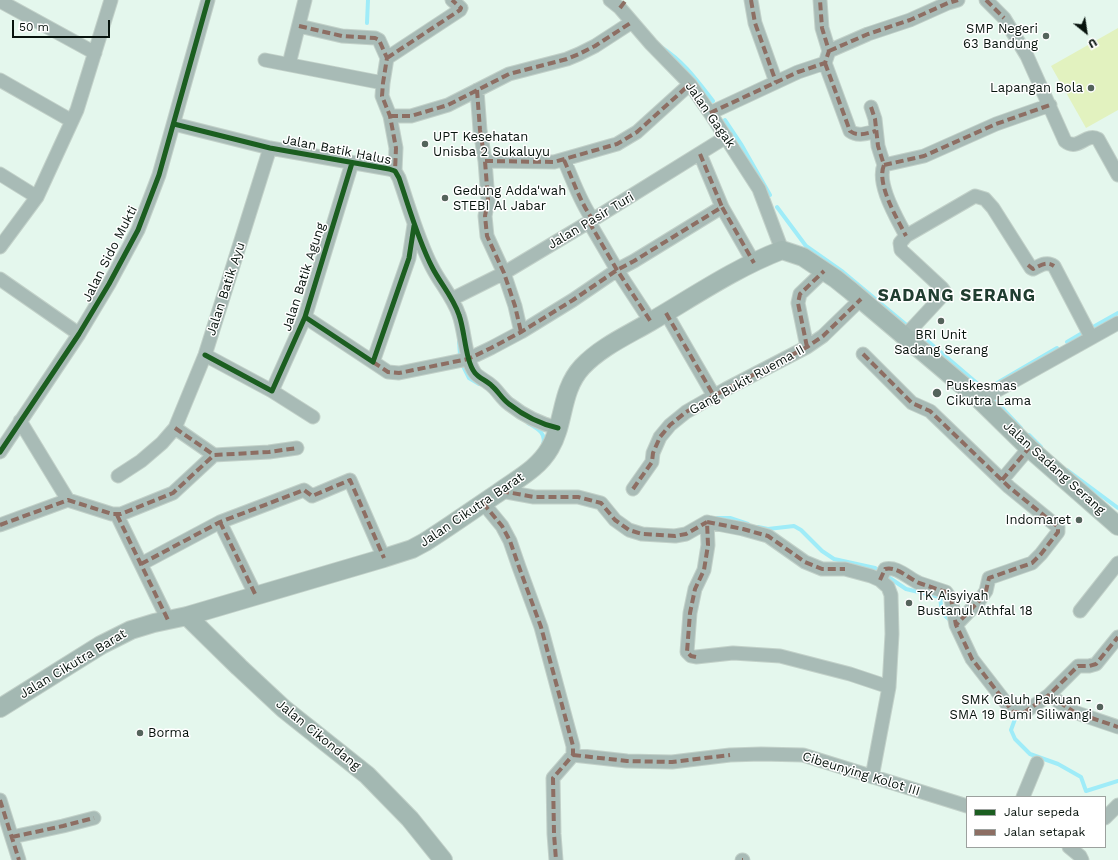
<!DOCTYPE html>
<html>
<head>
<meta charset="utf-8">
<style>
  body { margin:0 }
  #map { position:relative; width:1118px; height:860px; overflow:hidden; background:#e4f7ed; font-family:"Work Sans",sans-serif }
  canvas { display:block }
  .legend { position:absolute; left:966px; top:796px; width:140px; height:52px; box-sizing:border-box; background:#fff; border:1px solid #9ca19e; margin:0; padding:5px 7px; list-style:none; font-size:12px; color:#07130d }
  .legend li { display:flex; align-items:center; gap:8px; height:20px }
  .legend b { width:20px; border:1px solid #9ca19e }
  .north { position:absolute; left:1066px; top:12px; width:40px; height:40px; -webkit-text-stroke:3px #fff; paint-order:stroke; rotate:150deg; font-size:11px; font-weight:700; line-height:16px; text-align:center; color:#07130d }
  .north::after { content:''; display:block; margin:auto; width:14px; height:18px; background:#07130d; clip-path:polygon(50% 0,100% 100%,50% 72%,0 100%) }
  .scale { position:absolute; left:12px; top:20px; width:98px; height:18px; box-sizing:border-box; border:2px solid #07130d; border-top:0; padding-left:5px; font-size:12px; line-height:14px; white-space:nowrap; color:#07130d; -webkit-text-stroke:3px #fff; paint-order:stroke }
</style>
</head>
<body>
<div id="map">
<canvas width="1118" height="860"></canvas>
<ul class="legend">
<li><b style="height:5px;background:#1b5e20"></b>Jalur sepeda</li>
<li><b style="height:5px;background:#8d6e63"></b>Jalan setapak</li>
</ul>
<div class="north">U</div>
<div class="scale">50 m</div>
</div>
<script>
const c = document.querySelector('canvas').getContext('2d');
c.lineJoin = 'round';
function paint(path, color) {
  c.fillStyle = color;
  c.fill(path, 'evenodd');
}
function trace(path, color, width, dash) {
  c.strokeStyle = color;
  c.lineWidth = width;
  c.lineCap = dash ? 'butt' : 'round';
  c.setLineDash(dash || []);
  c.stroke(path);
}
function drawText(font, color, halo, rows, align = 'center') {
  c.font = font + ' "Work Sans",sans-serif';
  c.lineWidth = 3;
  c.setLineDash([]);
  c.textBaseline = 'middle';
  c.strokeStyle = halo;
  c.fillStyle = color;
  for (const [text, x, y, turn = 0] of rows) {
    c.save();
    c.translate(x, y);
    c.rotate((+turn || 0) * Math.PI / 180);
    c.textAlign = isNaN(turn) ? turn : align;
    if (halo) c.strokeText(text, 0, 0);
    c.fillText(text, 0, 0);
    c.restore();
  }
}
paint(new Path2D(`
  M1118 28V110L1086 128 1051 66Z`), '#e2f2bf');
trace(new Path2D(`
  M367 23 368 0
  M661 47C684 62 696 79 713 101
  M725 120 741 144 770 195
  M777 207 806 246 843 272 909 327
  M1093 327 1118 313
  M917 332 985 390 1057 348
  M459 341 460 355
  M1067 342 1084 332
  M463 366 469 378 479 384
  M995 397 993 398 1021 428
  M528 423C536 428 547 433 543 444
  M1029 435 1041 447
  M1067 470 1118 508
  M717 518H730L748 524
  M758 527 768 529 794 526 801 530 822 551 834 559 875 568 906 589 940 597 942 613 951 621
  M1012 715 1015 719 1011 730 1015 739 1030 754 1058 764 1081 777 1086 791 1118 781`), '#9fecf8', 4);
const street = new Path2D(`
  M610 0 620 8 651 44 690 84 710 113 759 189 782 250
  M751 0 755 23 776 82
  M986 0 1004 18 1027 56 1065 141C1078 152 1086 132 1098 139L1118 175
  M0 1 95 53
  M299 26 342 36 375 38 379 40 387 58 383 83 382 96 390 116 396 148 395 171
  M829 51 868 34 910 20 948 3 958 0
  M387 58 460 10 461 8 452 0
  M265 60 383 83
  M825 63 850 131C858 137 867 133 876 131
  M289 64 305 0
  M0 80 72 121
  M477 90 480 130 485 161 488 200 485 216 487 236 504 273 515 306 521 332
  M871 107 875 119 878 146 884 165C876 184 897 218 906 236
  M710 113 798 72 825 63 829 51 822 28 820 0
  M390 116H411L448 105 509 74 567 59 579 54 595 46 632 22
  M174 124 270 148 389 169 395 171 399 178C409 207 418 240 432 267 440 283 453 297 459 315 465 331 465 360 475 373 479 378 487 381 492 386 498 391 502 399 509 404 523 415 540 424 558 428
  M700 154 722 207
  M564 160C573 180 580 202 593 220
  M485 161 554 162 617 144 637 132 690 84
  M884 165 924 156 996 124 1050 105
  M0 174 37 197
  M589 222 617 270 651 322
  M0 247 37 197 77 110 111 0
  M0 279 79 334
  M452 299 504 273 589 222 726 137
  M666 313 714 396
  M305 317 373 362 409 258 414 225
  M905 336 943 295 944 291 942 288 901 250 900 243 906 236 975 196 985 199 993 208 1031 268 1033 269C1041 265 1047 261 1054 266L1091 337
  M807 347 798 303 800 294 824 271
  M863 354 912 403 930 411 1009 487 1058 527V532L1041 554 1032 563 989 578 986 591 979 601 956 625
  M205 355 272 391 305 317 352 163
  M373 362 388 372 399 373 468 359 491 348 521 332 573 300 617 270 634 261 722 207 754 263
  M272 391 313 417
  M980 400 1118 323
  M20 421 68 500
  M175 428 214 455 269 452 297 448
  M0 452 79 334 109 284 138 230 159 175 208 0
  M118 476 141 461 162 443 175 428 205 355 270 148
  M1002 480 1029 448
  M633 489 652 462 653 453 660 437 670 425 686 412 726 389 807 347 823 336 861 299
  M501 491 534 497H578L601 503 615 520 629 530 642 534 675 536 686 534 707 522
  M483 503 502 526 510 541 519 567 541 627 573 746V755L553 778 554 834 556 860
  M117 515 168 620
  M220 522 256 596
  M707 522 743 529 768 536 805 562 822 569H845L871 576 880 580 888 587 891 595 892 634 889 687 872 777
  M707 522 708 545 704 570 695 589 690 613 687 652 691 656 696 657 733 653 780 656 850 674 889 687
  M0 525 68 500 112 514H121L173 493 214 455
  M141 564 220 522 304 490 312 496 350 480 384 558
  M880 580 885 569C897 566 908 578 919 583 928 586 937 589 946 592L951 599 956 625 972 659 1013 712H1025L1049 695 1078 666H1089L1096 664 1118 637
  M1080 611 1118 563
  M1049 695 1074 712 1118 727
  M573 755 627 761 672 762 730 755 761 754 803 755 967 806
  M1023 797 1037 763
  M0 800 19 860
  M1105 818 1118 805
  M12 837 63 826 94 818
  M1069 847 1080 856 1082 860
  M742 860H743`);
const secondary = new Path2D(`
  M187 616 239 667 284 709 367 775 410 819 443 860
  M0 708 101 645 131 630 154 623 187 616 384 558 412 549 425 542C450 526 474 509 498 493 517 479 538 469 550 448 565 423 560 391 582 367 601 347 626 336 650 322 693 297 735 268 782 250L803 257 836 279 851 291 980 400 1029 448 1118 526`);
trace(street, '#c2d1c9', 15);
trace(secondary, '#c2d1c9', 20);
trace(street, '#a8bbb6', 13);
trace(secondary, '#a3b8b2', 18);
trace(new Path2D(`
  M751 0 755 23 776 82
  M986 0 1004 18
  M620 8 626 0
  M299 26 342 36 375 38 379 40 387 58 383 83 382 96 390 116 396 148 395 171
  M829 51 868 34 910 20 948 3 958 0
  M387 58 460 10 461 8 452 0
  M825 63 850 131C858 137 867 133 876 131
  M477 90 480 130 485 161 488 200 485 216 487 236 504 273 515 306 521 332
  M871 107 875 119 878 146 884 165C876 184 897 218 906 236
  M710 113 798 72 825 63 829 51 822 28 820 0
  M390 116H411L448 105 509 74 567 59 579 54 595 46 632 22
  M700 154 722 207
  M564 160C573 180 580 202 593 220
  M485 161 554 162 617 144 637 132 690 84
  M884 165 924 156 996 124 1050 105
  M589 222 617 270 651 322
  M1028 265 1033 269C1041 265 1047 261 1054 266
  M666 313 714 396
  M807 347 798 303 800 294 824 271
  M863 354 912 403 930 411 1009 487 1058 527V532L1041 554 1032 563 989 578 986 591 979 601 956 625
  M373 362 388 372 399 373 468 359 491 348 521 332 573 300 617 270 634 261 722 207 754 263
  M175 428 214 455 269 452 297 448
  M1002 480 1029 448
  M633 489 652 462 653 453 660 437 670 425 686 412 726 389 807 347 823 336 861 299
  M501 491 534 497H578L601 503 615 520 629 530 642 534 675 536 686 534 707 522
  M483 503 502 526 510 541 519 567 541 627 573 746V755L553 778 554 834 556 860
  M117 515 168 620
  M220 522 256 596
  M707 522 743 529 768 536 805 562 822 569H845
  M0 525 68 500 112 514H121L173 493 214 455
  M141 564 220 522 304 490 312 496 350 480 384 558
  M880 580 885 569C897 566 908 578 919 583 928 586 937 589 946 592L951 599 956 625 972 659 1013 712H1025L1049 695 1078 666H1089L1096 664 1118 637
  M696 657 691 656 687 652 690 613 695 589 704 570 708 545 707 522
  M1049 695 1074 712 1118 727
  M573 755 627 761 672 762 730 755
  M0 800 19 860
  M12 837 63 826 94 818
  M742 860H743`), '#8d6e63', 4, [8, 4]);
trace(new Path2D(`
  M174 124 270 148 389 169 395 171 399 178C409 207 418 240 432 267 440 283 453 297 459 315 465 331 465 360 475 373 479 378 487 381 492 386 498 391 502 399 509 404 523 415 540 424 558 428
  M305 317 373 362 409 258 414 226
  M205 355 272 391 305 317 352 163
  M0 452 79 334 109 284 138 230 159 175 208 0`), '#1b5e20', 5);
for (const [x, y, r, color] of [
  [1046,36,4,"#54635b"],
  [1091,88,4,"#54635b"],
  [425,144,4,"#54635b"],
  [445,198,4,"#54635b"],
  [941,321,4,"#54635b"],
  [937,393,5,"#54635b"],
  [1079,520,4,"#54635b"],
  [909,603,4,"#54635b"],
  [1100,707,4,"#54635b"],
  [140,733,4,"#54635b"]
]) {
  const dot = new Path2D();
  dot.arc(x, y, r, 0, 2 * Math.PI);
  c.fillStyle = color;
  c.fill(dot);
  trace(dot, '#fff', 1.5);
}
drawText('13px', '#07130d', '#fff', [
  ["SMP Negeri",1038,29,"right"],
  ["63 Bandung",1038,44,"right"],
  ["Lapangan Bola",1083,88,"right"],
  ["UPT Kesehatan",433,137],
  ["Unisba 2 Sukaluyu",433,152],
  ["Gedung Adda'wah",453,191],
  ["STEBI Al Jabar",453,206],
  ["BRI Unit",941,335,"center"],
  ["Sadang Serang",941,350,"center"],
  ["Puskesmas",946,386],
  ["Cikutra Lama",946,401],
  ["Indomaret",1071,520,"right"],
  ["TK Aisyiyah",917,596],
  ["Bustanul Athfal 18",917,611],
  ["SMK Galuh Pakuan -",1092,700,"right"],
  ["SMA 19 Bumi Siliwangi",1092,715,"right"],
  ["Borma",148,733]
], 'left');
drawText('13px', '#07130d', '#fff', [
  ["Jalan Gagak",710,115,55],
  ["Jalan Batik Halus",337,150,11],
  ["Jalan Pasir Turi",591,221,-31],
  ["Jalan Sido Mukti",110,254,-63],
  ["Jalan Batik Agung",304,277,-72],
  ["Jalan Batik Ayu",226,289,-72],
  ["Gang Bukit Ruema II",747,380,-29],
  ["Jalan Sadang Serang",1054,468,42],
  ["Jalan Cikutra Barat",472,510,-34],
  ["Jalan Cikutra Barat",73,664,-31],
  ["Jalan Cikondang",318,735,39],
  ["Cibeunying Kolot III",861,774,17]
]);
c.letterSpacing = '1px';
drawText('bold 17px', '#203d30', '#fff', [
  ["SADANG SERANG",957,296]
]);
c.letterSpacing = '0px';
</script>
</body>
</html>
